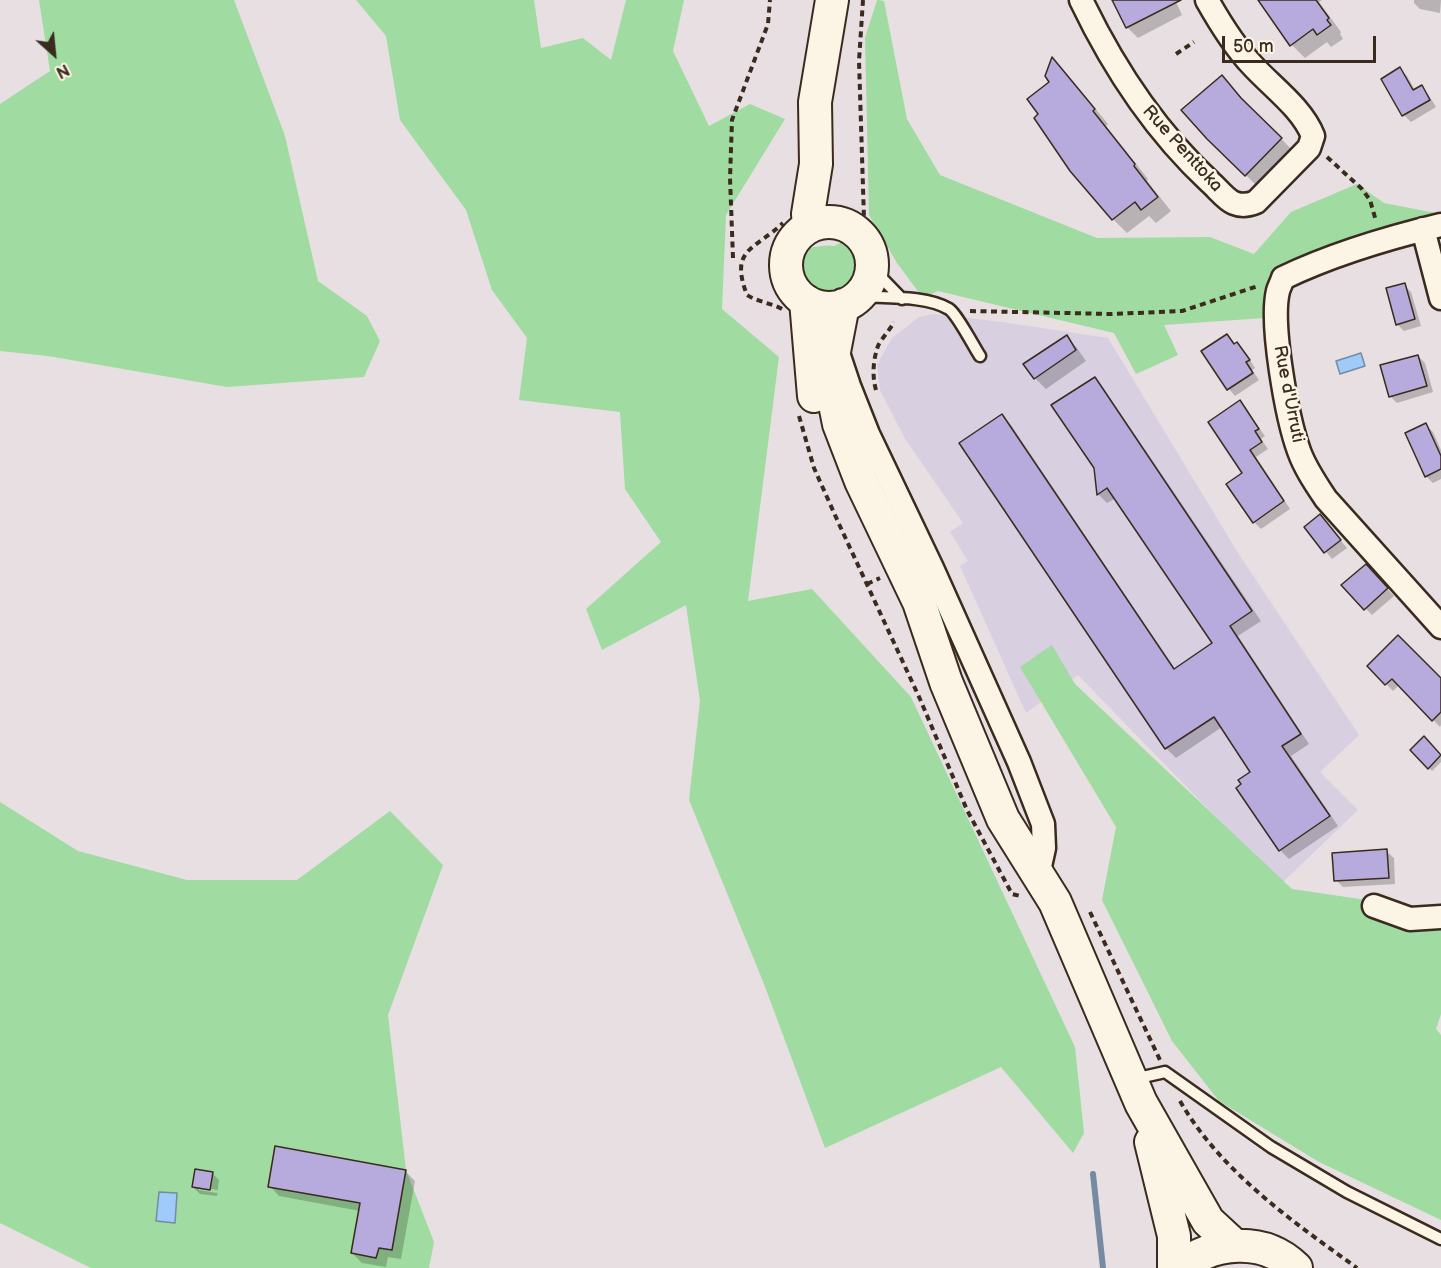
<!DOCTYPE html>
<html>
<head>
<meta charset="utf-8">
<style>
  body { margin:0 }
  #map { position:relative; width:1441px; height:1268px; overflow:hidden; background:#e7dfe2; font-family:"Balsamiq Sans",sans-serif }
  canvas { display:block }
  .north { position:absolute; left:24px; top:24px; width:60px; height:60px; -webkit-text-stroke:4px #fcf5e5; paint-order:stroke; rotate:153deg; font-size:16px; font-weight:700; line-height:24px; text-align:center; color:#3b2a1e }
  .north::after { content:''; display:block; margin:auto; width:21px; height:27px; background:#3b2a1e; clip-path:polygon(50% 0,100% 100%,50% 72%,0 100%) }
  .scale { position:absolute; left:1222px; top:36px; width:154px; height:27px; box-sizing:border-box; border:3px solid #3b2a1e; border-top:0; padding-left:8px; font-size:18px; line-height:21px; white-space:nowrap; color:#3b2a1e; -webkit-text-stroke:4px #fcf5e5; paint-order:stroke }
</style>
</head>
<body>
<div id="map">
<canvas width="1441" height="1268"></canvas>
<div class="north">N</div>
<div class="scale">50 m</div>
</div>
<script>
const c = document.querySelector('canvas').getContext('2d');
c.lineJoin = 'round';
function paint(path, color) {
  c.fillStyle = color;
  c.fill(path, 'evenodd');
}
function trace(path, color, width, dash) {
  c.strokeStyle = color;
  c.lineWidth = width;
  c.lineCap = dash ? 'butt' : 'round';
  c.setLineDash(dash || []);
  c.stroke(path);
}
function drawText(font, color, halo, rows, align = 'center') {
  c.font = font + ' "Balsamiq Sans",sans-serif';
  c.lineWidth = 5;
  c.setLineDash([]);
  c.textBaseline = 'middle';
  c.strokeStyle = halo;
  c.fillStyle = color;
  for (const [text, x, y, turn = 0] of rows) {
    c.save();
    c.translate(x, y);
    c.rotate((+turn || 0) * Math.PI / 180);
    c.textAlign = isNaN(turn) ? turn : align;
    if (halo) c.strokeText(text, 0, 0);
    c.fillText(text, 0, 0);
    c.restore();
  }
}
paint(new Path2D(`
  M933 314 1002 322 1108 338 1238 553 1359 735 1320 772 1358 810 1281 884 1078 675 1026 713 960 566 968 561 950 532 963 523 904 437 880 390 877 365 892 338 919 317Z`), '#d8cfe0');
paint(new Path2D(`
  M39 0H234L285 136 318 281 367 316 380 341 364 377 227 387 48 356 0 351V104L50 71Z
  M356 0H534L541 48 583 38 611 60 626 0H684L673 51 709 126 750 104 785 119 726 215 722 309 779 357 748 601 812 589 911 697 1075 1047 1084 1133 1073 1153 1001 1067 825 1148 764 984 689 800 700 701 686 605 602 650 586 609 661 542 625 489 620 412 519 400 527 338 492 290 466 210 400 120 386 36Z
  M877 0 884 1 907 119 940 175 1097 238 1210 237 1254 254 1291 212 1357 184 1384 203 1441 214V218L1299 266 1264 318 1164 325 1178 355 1136 374 1114 333 938 291 923 298 897 263 869 215 865 38Z
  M842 242C880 274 824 313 805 278 799 267 802 258 808 247 818 248 824 244 834 246Z
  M1052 645 1075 684 1292 889 1441 911V1014L1436 1029 1441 1035V1220L1319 1162 1219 1101 1172 1041 1102 900 1116 827 1020 667Z
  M0 802 78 851 187 880H297L390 811 443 865 388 1015 406 1170 434 1242 429 1268H91L0 1223Z`), '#a0dba1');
const water = new Path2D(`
  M1361 353 1365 366 1340 374 1336 361Z
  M159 1192 177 1193 175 1223 156 1221Z`);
paint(water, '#9ecbf9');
trace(water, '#768ba1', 1.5);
paint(new Path2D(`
  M1113 0H1175L1182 15 1138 38 1127 27Z
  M1260 0H1322L1319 2 1341 32 1340 34 1343 39 1331 47 1327 42 1305 58 1292 45Z
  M1414 0H1441L1440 13 1420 9 1414 3Z
  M1053 59 1066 73 1108 124 1106 126 1148 179 1147 181 1171 211 1156 223 1149 216 1127 233 1113 219 1040 115 1051 83Z
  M1400 69 1407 76 1415 90 1421 87 1428 94 1436 107 1411 122 1404 115Z
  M1222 77 1292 150 1257 186 1208 138Z
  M1404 285 1411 292 1421 326 1404 331 1397 324Z
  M1227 336 1235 345 1237 344 1244 351 1255 368 1252 370 1259 380 1235 396 1229 389 1203 352Z
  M1066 337 1077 348 1086 361 1046 389 1035 378Z
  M1418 356 1425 363 1433 392 1397 403 1390 396Z
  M1095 379 1104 389 1261 621 1238 636 1309 744 1291 756 1338 826 1289 859 1280 850 1243 785 1252 772 1222 727 1176 758 1166 748 961 443 1001 416 1011 425 1175 669 1214 644 1116 498 1107 503 1098 494Z
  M1240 402 1265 436 1261 439 1268 449 1256 457 1290 509 1261 529 1254 522 1244 474Z
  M1426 425 1433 432 1441 450V479L1433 483 1426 476Z
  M1320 516 1347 548 1332 559 1306 527Z
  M1372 572 1394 596 1372 615 1343 585Z
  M1369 666 1441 680V725L1440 727 1399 685 1393 691Z
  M1424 738 1441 757V762L1432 771 1412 750Z
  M1386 851 1394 858 1395 884 1343 887 1336 880Z
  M405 1171 415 1181 401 1259 388 1257 386 1267 362 1263 352 1253 360 1211 279 1196 270 1186Z
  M212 1173 219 1180 217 1196 200 1194 193 1187ZM199 1187 218 1190 217 1193 199 1190Z`), '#0003');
trace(new Path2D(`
  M1093 1174 1103 1268`), '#768ba1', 6);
const building = new Path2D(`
  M1112 0H1181L1126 28Z
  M1258 0H1316L1329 18 1327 20 1331 25 1317 35 1313 29 1290 46Z
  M1052 57 1095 109 1093 111 1135 164 1134 166 1158 197 1141 210 1135 202 1112 220 1070 171 1034 118 1038 114 1027 99 1049 82 1045 76Z
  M1400 67 1413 90 1422 85 1430 100 1402 116 1381 79Z
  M1222 75 1241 98 1282 138 1245 176 1207 139 1181 110Z
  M1405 283 1415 319 1396 325 1386 288Z
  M1227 334 1234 344 1237 342 1250 360 1246 362 1253 373 1227 390 1201 351Z
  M1067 335 1076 350 1034 379 1023 364Z
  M1418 355 1427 386 1389 397 1380 365Z
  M1095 377 1252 611 1230 626 1301 734 1282 746 1330 816 1279 851 1236 788 1241 784 1238 780 1250 772 1214 717 1165 749 959 443 1002 414 1174 669 1212 643 1107 488 1097 495 1094 468 1051 405Z
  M1240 400 1259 429 1255 431 1262 442 1250 450 1284 501 1253 523 1226 484 1242 473 1208 422Z
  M1426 423 1441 456V469L1425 477 1405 433Z
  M1320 514 1341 540 1324 553 1304 527Z
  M1366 564 1388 588 1364 610 1341 585Z
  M1398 635 1441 678V712L1432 721 1392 679 1385 685 1367 666Z
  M1424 736 1441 755 1428 769 1410 750Z
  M1387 849 1389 878 1334 881 1332 853Z
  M275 1146 406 1170 392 1250 379 1248 376 1258 351 1253 360 1203 268 1187Z
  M195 1169 213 1172 210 1190 192 1187Z`);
paint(building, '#b6abdc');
trace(building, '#3b2a1e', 1.5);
const service = new Path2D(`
  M872 268 902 299
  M857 296C883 298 926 295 949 309 957 314 974 347 980 356
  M1134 1079 1165 1072 1271 1147 1347 1192 1441 1239`);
const minor = new Path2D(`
  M1081 0C1114 69 1154 130 1210 182 1217 188 1226 200 1234 203 1241 206 1249 205 1256 202L1309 148 1313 136C1302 108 1272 87 1252 65 1234 46 1220 23 1207 0
  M1441 225C1387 238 1333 254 1283 278 1282 282 1279 287 1278 291 1270 324 1287 418 1299 451 1305 468 1316 484 1326 499L1441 627
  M1423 229 1441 298
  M839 356 849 386 868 434 932 568 1019 762 1043 824 1044 848 1038 875
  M1374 906 1410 919 1441 917`);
const secondary = new Path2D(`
  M786 265a43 43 0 1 1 86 0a43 43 0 1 1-86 0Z
  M809 227 808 214 816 164 815 102 832 0
  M806 301 814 396
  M843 305 832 362 833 394 839 424 861 481 919 602 946 682 1003 819 1055 902 1141 1103 1208 1221 1234 1245
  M1151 1142 1174 1236V1268
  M1179 1268C1213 1241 1263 1236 1296 1268`);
trace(service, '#3b2a1e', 15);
trace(minor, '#3b2a1e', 27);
trace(secondary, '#3b2a1e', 36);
trace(new Path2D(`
  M863 0 859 61 864 219 876 232 888 262
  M1176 54 1194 42
  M1327 157 1362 189 1370 200 1376 221
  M733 258 730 178 732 120 768 24 770 0
  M782 309C771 303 758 302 747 295 729 248 755 250 783 223
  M970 311 1112 314 1182 311 1258 286
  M876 390C872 376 873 360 878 346 881 339 890 330 894 322
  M799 416 814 468 839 524 920 699 967 810 1012 894 1020 896
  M867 584 880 578
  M1090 912 1160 1060
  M1180 1101C1221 1172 1292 1221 1357 1268`), '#3b2a1e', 4, [6, 4.5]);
trace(service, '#fcf5e5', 10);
trace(minor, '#fcf5e5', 22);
trace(secondary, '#fcf5e5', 32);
drawText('18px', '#3b2a1e', '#fcf5e5', [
  ["Rue Penttoka",1182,149,48],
  ["Rue d'Urruti",1288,394,79]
]);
</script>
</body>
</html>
